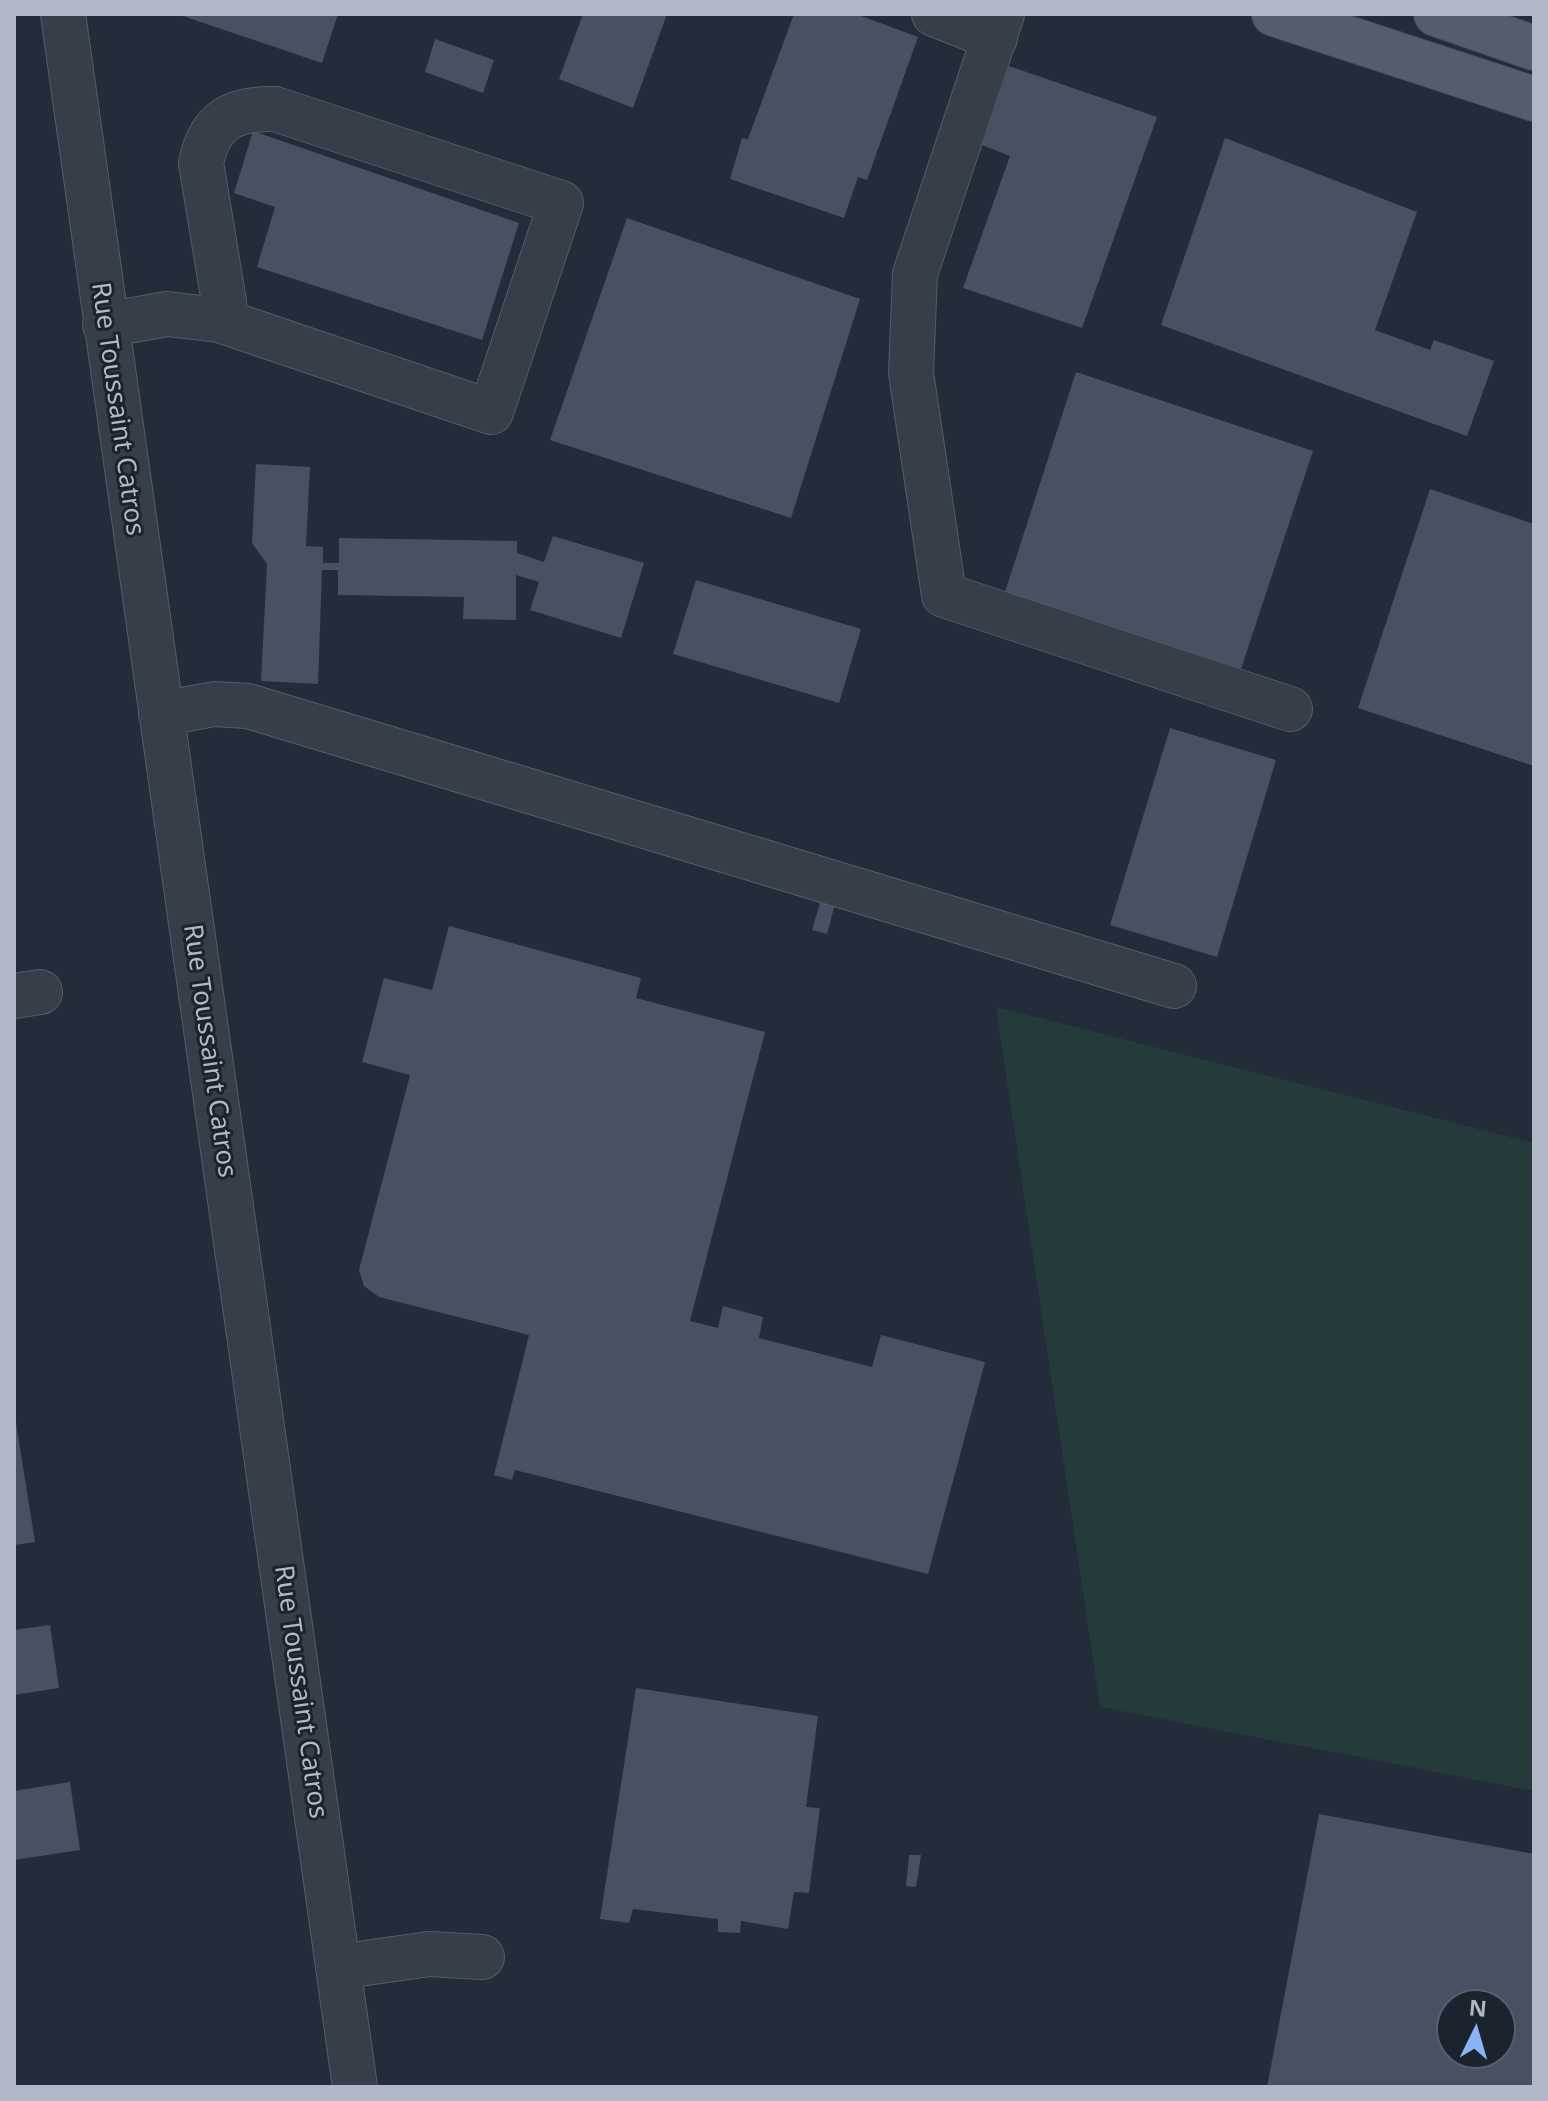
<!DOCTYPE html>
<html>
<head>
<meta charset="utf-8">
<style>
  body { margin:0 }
  #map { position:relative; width:1548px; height:2101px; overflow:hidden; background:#222d39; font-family:"Noto Sans",sans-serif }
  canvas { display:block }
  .frame { position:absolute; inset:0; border:16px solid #b1b9c6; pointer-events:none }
  .north { position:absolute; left:1436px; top:1989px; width:80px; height:80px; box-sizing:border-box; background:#1b232e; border:2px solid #575f6b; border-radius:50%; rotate:5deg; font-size:22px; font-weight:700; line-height:32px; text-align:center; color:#b1b9c6 }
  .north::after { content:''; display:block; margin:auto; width:28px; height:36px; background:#88b3f4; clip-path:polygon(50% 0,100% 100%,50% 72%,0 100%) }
</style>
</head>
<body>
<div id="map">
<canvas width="1548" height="2101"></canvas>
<div class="frame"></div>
<div class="north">N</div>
</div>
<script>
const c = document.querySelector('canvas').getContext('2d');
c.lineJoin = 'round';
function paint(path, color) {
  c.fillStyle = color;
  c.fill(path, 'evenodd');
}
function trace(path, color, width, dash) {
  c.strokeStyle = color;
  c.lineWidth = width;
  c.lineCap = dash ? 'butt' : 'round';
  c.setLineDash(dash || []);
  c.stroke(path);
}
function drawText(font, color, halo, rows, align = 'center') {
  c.font = font + ' "Noto Sans",sans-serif';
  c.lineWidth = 6;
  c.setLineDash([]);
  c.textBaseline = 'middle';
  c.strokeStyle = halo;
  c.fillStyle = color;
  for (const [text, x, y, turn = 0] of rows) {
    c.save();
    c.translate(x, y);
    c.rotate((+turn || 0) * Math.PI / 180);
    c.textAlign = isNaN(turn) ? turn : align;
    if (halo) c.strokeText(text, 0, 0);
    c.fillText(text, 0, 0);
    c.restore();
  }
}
paint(new Path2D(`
  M996 1007 1534 1143V1791L1100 1707Z`), '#253a3b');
paint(new Path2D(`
  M177 14H338L322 63Z
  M583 14H667L633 108 559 79Z
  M794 14H856L918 37 867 180 858 177 844 218 730 179 742 138 748 139Z
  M435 39 494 60 483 93 425 72Z
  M1009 66 1157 117 1082 328 963 288 1010 156 982 145Z
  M253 131 519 223 482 340 257 267 275 207 234 193Z
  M1225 138 1417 212 1375 330 1430 350 1434 340 1494 361 1467 436 1161 325Z
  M627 218 860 299 791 518 550 440Z
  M1076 372 1313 451 1241 669 1005 592Z
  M256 464 310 467 306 546 323 547V563H339V538L517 541V553L544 562 553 536 644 563 621 638 530 610 539 582 516 575V620L463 619 464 597 338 595V570H322L318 684 261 681 267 564 252 543Z
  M1430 489 1534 524V766L1358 708Z
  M696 580 861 629 839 703 673 654Z
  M1170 728 1276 760 1217 957 1110 925Z
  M822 896 836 900 827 934 812 930Z
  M449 926 641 978 636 998 765 1032 690 1321 718 1328 723 1306 763 1317 759 1338 872 1367 881 1335 985 1362 928 1574 515 1470 512 1480 494 1475 529 1335 379 1297 364 1286 359 1270 410 1075 362 1062 384 978 432 990Z
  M14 1410 35 1542 14 1545Z
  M50 1625 59 1688 14 1695V1630Z
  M636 1688 818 1716 806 1807 820 1808 809 1893 794 1892 788 1929 741 1921 740 1933 718 1932V1919L633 1909 629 1923 600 1919Z
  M70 1782 80 1850 14 1860V1791Z
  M1319 1814 1534 1854V2087H1267ZM1452 2005H1500V2053H1452Z
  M909 1855H921L916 1887 906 1886Z`), '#465261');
const minor = new Path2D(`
  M63 14 355 2087
  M934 14 995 38
  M1002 14 915 274 911 373 944 595 1290 709
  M105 325 167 314 219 320 491 412 561 203 275 109C233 108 210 120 201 163L224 302 219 320
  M161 714 214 704 248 706 1174 986
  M14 996 40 992
  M338 1967 429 1954 482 1957`);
const major = new Path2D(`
  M1274 14 1534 99
  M1436 14 1534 48`);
trace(minor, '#545c67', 46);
trace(major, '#424a56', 46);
trace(minor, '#363e4a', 44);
trace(major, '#545d6a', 44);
drawText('26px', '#b1b9c6', '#1b232e', [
  ["Rue Toussaint Catros",117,409,82],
  ["Rue Toussaint Catros",209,1051,82],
  ["Rue Toussaint Catros",300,1692,82]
]);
</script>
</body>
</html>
